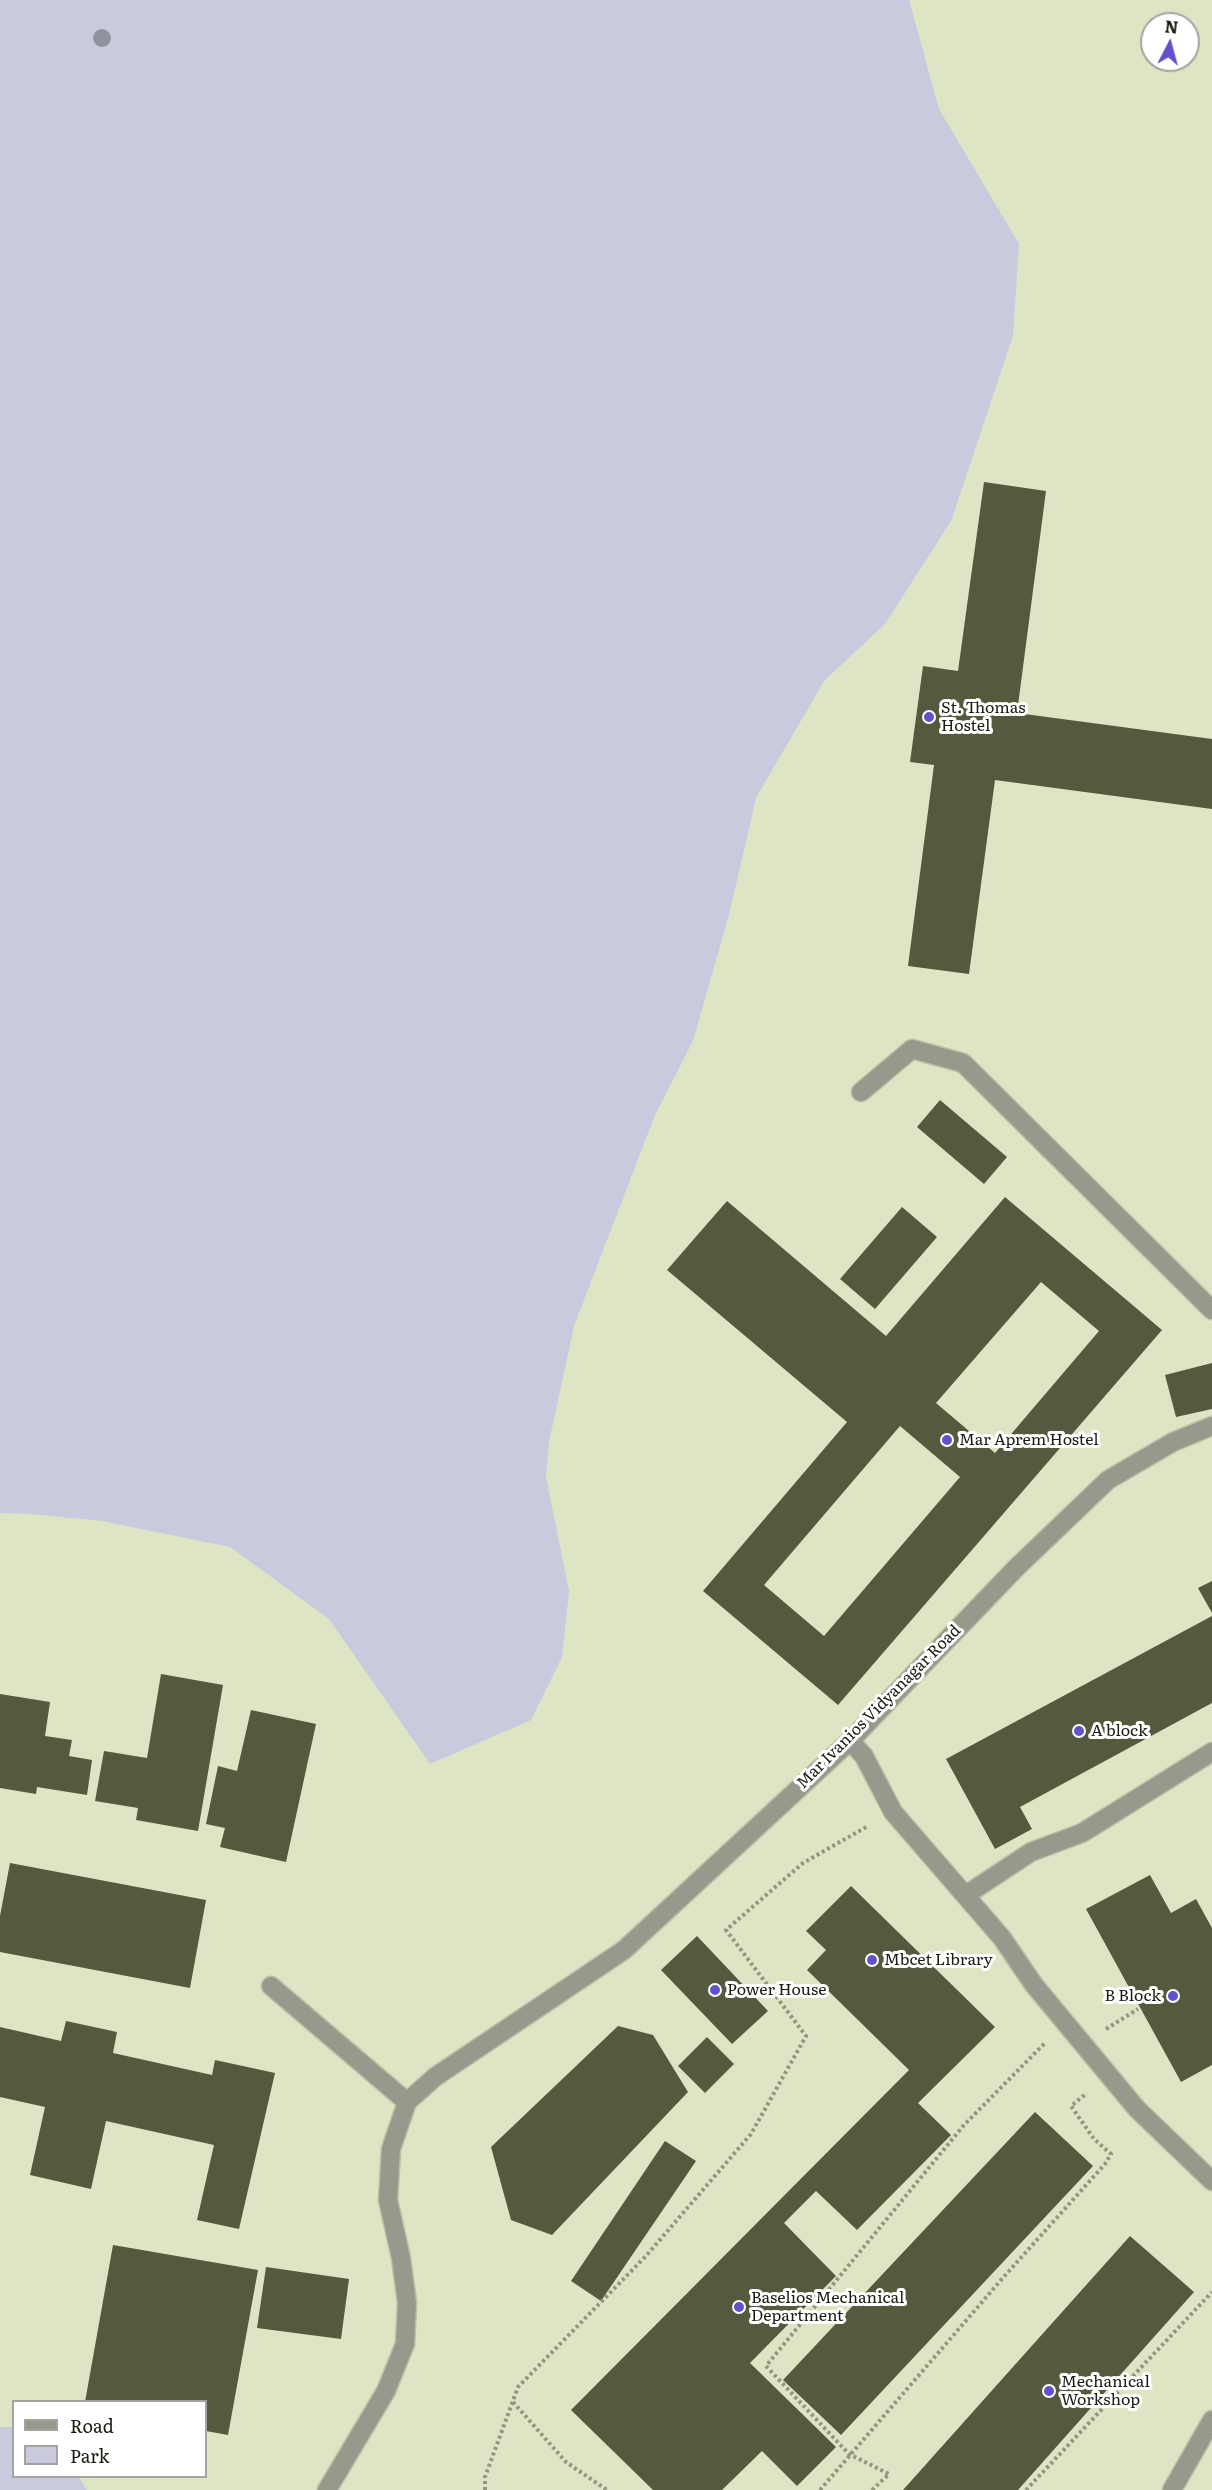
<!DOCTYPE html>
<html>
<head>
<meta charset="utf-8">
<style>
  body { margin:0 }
  #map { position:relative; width:1212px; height:2490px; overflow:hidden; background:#dee5c4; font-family:Literata,serif }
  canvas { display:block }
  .legend { position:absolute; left:12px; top:2400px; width:195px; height:78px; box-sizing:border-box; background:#fff; border:2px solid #a3a49f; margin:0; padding:8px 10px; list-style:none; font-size:18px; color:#191c10 }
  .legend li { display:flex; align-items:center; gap:12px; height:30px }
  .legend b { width:30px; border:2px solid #a3a49f }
  .north { position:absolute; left:1140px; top:12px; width:60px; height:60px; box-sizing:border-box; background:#fff; border:2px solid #a3a49f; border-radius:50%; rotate:6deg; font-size:16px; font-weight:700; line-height:24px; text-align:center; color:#191c10 }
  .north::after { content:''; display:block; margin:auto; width:21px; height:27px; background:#6152cb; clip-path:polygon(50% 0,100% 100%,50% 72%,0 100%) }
</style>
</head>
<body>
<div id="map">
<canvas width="1212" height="2490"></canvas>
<ul class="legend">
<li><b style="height:8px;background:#969a8c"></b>Road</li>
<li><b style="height:16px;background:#c9cade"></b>Park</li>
</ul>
<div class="north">N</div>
</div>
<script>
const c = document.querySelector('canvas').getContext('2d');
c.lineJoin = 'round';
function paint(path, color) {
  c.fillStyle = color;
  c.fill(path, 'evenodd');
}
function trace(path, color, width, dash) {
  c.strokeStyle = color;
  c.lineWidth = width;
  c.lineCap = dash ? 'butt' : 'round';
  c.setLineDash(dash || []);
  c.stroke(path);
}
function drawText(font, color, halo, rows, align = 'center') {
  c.font = font + ' Literata,serif';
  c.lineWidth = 6;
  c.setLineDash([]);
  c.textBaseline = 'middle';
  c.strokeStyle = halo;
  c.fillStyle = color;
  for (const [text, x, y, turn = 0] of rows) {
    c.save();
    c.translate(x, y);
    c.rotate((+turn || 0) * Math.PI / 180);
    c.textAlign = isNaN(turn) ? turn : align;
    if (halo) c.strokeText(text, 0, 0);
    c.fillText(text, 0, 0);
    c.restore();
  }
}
paint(new Path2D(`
  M0 0H909L939 109 1019 244 1013 336 951 521 885 624 824 681 756 798 730 911 693 1041 655 1115 574 1326 549 1442 546 1477 569 1591 562 1657 531 1720 430 1764 329 1619 230 1547 102 1521 31 1514 0 1513Z
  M0 2427H13L14 2476 79 2477 87 2490H0Z`), '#c9cade');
paint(new Path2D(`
  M984 482 1046 491 1017 713 1212 739V809L995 780 969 974 908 966 934 765 910 762 923 666 958 671Z
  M940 1100 1007 1157 984 1184 917 1127Z
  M1005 1197 1162 1330 838 1705 703 1591 847 1422 667 1270 727 1201 886 1336ZM1041 1282 1099 1331 995 1453 936 1403ZM900 1426 960 1477 824 1636 764 1585Z
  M902 1207 937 1237 875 1309 840 1279Z
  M1212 1363V1409L1176 1417 1165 1375Z
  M1212 1581V1613L1198 1588Z
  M1212 1616V1703L1020 1807 1032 1829 995 1849 946 1759Z
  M161 1674 223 1685 198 1831 136 1820 138 1808 95 1801 104 1751 147 1758Z
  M0 1694 50 1702 45 1736 72 1740 69 1756 92 1760 87 1795 37 1787 36 1794 0 1788Z
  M251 1710 316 1724 286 1862 220 1847 225 1828 206 1824 218 1766 237 1771Z
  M10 1863 206 1900 190 1988 0 1952V1916Z
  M1150 1875 1171 1913 1196 1899 1212 1928V2065L1181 2082 1086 1909Z
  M851 1886 995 2027 918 2103 951 2135 857 2230 816 2191 784 2223 836 2276 750 2363 836 2447 797 2486 762 2451 722 2490H653L571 2410 909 2070 807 1970 826 1950 806 1931Z
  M697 1936 768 2011 732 2044 661 1970Z
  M66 2021 117 2032 113 2053 212 2075 215 2060 275 2073 239 2229 197 2220 214 2145 106 2121 91 2189 30 2175 45 2107 0 2097V2027L61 2041Z
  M618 2026 653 2035 688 2092 552 2235 511 2220 491 2147Z
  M707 2037 734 2064 705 2093 678 2066Z
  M1035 2112 1093 2166 841 2435 783 2380Z
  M665 2141 696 2161 601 2301 571 2281Z
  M1130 2236 1194 2292 1018 2490H903Z
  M113 2245 258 2270 228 2435 206 2431V2402H85Z
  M266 2267 349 2279 341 2339 257 2328Z`), '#535a3d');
const minor = new Path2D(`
  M861 1092 912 1049 963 1063 1212 1310
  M850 1741 864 1756 893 1812 1002 1938 1034 1985 1137 2109 1212 2181
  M966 1895 1031 1852 1082 1833 1212 1752
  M271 1986 407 2102
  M327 2490 386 2391 405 2344 407 2303 401 2258 388 2200 391 2149 407 2102 435 2077 624 1950 850 1741 1016 1568 1108 1480 1173 1442 1212 1426
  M1172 2490 1212 2420`);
trace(minor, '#bbc1a4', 21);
trace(new Path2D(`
  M1106 2029 1138 2009
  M513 2402 566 2462 607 2490
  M485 2490V2477L518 2387 646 2256 751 2134 806 2036 726 1930 803 1863 868 1826
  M820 2490 1001 2280 1105 2164 1111 2154 1094 2139 1071 2106 1087 2093
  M872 2490 889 2474 849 2454 766 2366 964 2125 1046 2042
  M1026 2490 1212 2292`), '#91977e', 4, [3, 3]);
trace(minor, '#969a8c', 18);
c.fillStyle = '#90939e';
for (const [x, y] of [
  [102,38]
]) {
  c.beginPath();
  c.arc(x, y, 9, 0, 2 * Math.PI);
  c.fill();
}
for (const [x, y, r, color] of [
  [929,717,6,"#6152cb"],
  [947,1440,6,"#6152cb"],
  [1079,1731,6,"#6152cb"],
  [872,1960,6,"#6152cb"],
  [715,1990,6,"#6152cb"],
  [1173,1996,6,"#6152cb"],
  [739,2307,6,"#6152cb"],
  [1049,2391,6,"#6152cb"]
]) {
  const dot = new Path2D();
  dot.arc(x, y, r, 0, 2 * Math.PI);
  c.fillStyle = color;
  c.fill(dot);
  trace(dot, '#fff', 2);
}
drawText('16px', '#191c10', '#fff', [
  ["St. Thomas",941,708],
  ["Hostel",941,726],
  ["Mar Aprem Hostel",959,1440],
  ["A block",1091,1731],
  ["Mbcet Library",884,1960],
  ["Power House",727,1990],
  ["B Block",1161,1996,"right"],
  ["Baselios Mechanical",751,2298],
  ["Department",751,2316],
  ["Mechanical",1061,2382],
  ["Workshop",1061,2400]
], 'left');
drawText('16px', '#191c10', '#fff', [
  ["Mar Ivanios Vidyanagar Road",879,1707,-45]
]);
</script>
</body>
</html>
